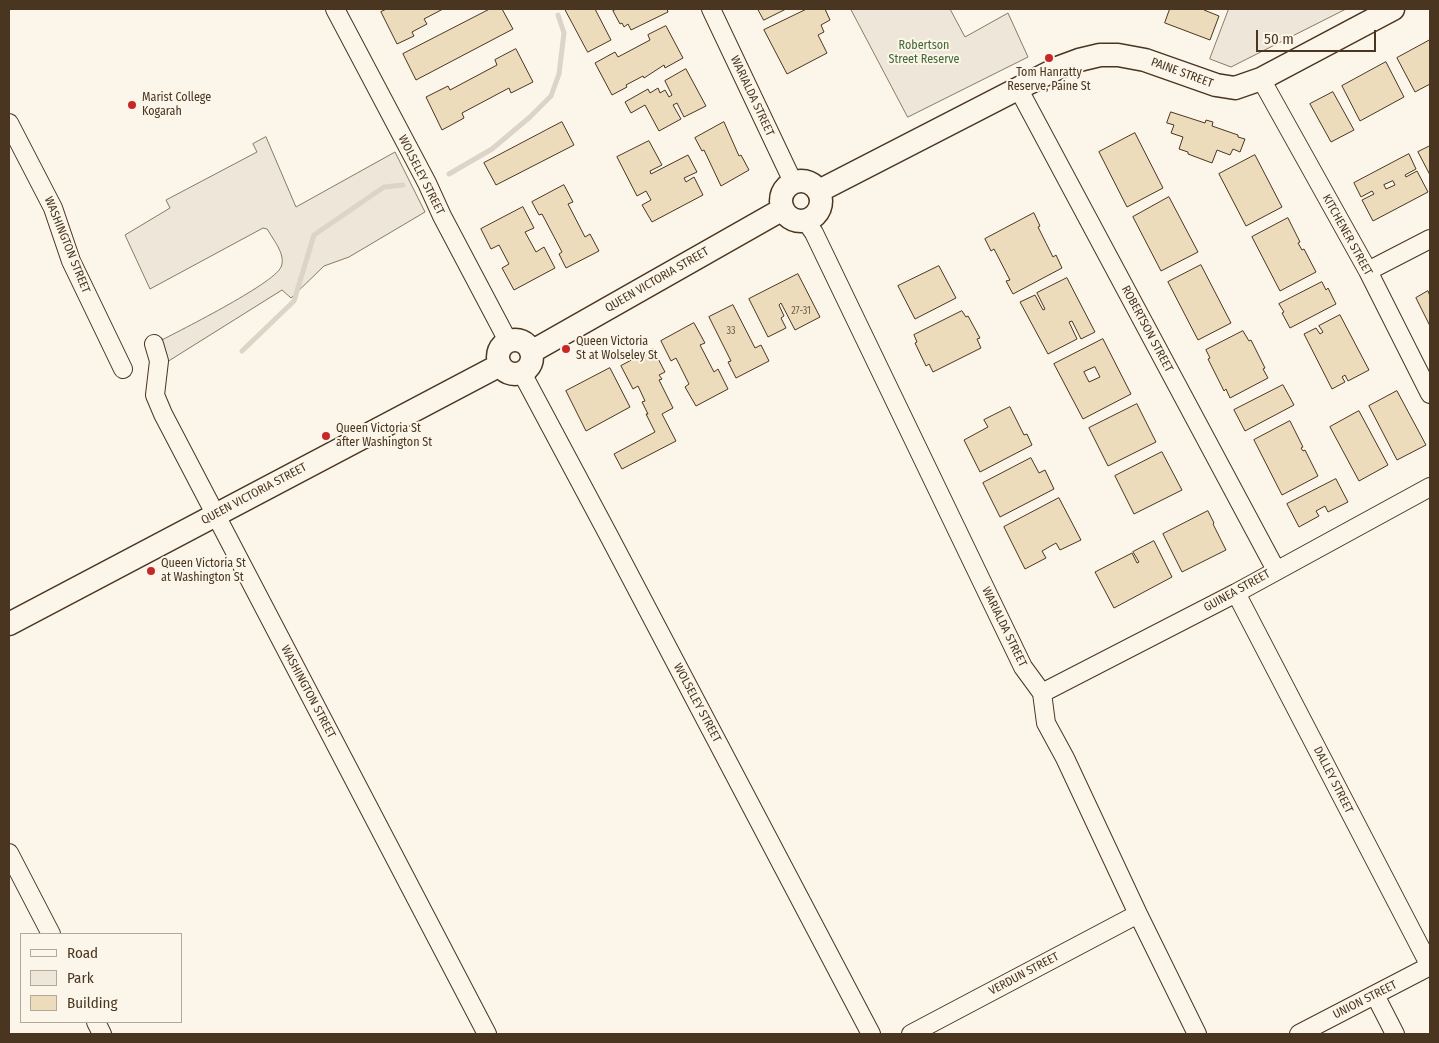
<!DOCTYPE html>
<html>
<head>
<meta charset="utf-8">
<style>
  body { margin:0 }
  #map { position:relative; width:1439px; height:1043px; overflow:hidden; background:#fbf6e9; font-family:"Fira Sans Condensed",sans-serif }
  canvas { display:block }
  .frame { position:absolute; inset:0; border:10px solid #4a3520; pointer-events:none }
  .legend { position:absolute; left:20px; top:933px; width:162px; height:90px; box-sizing:border-box; background:#fbf6e9; border:1px solid #b4a999; margin:0; padding:6px 9px; list-style:none; font-size:15px; color:#4a3520 }
  .legend li { display:flex; align-items:center; gap:10px; height:25px }
  .legend b { width:25px; border:1px solid #b4a999 }
  .scale { position:absolute; left:1256px; top:30px; width:120px; height:22px; box-sizing:border-box; border:2px solid #4a3520; border-top:0; padding-left:6px; font-size:15px; line-height:18px; white-space:nowrap; color:#4a3520; -webkit-text-stroke:4px #fbf6e9; paint-order:stroke }
</style>
</head>
<body>
<div id="map">
<canvas width="1439" height="1043"></canvas>
<div class="frame"></div>
<ul class="legend">
<li><b style="height:6px;background:#fbf6e9"></b>Road</li>
<li><b style="height:14px;background:#ede6d9"></b>Park</li>
<li><b style="height:14px;background:#ecdcbc"></b>Building</li>
</ul>
<div class="scale">50 m</div>
</div>
<script>
const c = document.querySelector('canvas').getContext('2d');
c.lineJoin = 'round';
function paint(path, color) {
  c.fillStyle = color;
  c.fill(path, 'evenodd');
}
function trace(path, color, width, dash) {
  c.strokeStyle = color;
  c.lineWidth = width;
  c.lineCap = dash ? 'butt' : 'round';
  c.setLineDash(dash || []);
  c.stroke(path);
}
function drawText(font, color, halo, rows, align = 'center') {
  c.font = font + ' "Fira Sans Condensed",sans-serif';
  c.lineWidth = 4;
  c.setLineDash([]);
  c.textBaseline = 'middle';
  c.strokeStyle = halo;
  c.fillStyle = color;
  for (const [text, x, y, turn = 0] of rows) {
    c.save();
    c.translate(x, y);
    c.rotate((+turn || 0) * Math.PI / 180);
    c.textAlign = isNaN(turn) ? turn : align;
    if (halo) c.strokeText(text, 0, 0);
    c.fillText(text, 0, 0);
    c.restore();
  }
}
const green = new Path2D(`
  M851 9H950L965 37 1008 13 1028 57 908 117Z
  M1229 9H1346L1231 67 1210 59Z
  M266 137 296 207 395 152 425 212 349 257 324 266 291 298 282 290 159 367 154 344C175 333 274 284 281 267 286 256 275 242 269 232L267 229 263 228 150 289 125 235 170 208 166 200 257 152 253 144Z`);
paint(green, '#ede6d9');
trace(green, '#887966', 1);
trace(new Path2D(`
  M449 174 492 149 530 117 551 96 559 74 564 33 558 15
  M242 351 294 301 314 235 384 187 403 185`), '#dcd4c6', 5);
const building = new Path2D(`
  M387 9H443L424 19 427 24 412 32 414 36 397 44 381 12Z
  M490 9H502L513 29 416 80 403 54Z
  M565 9H595L611 40 588 52Z
  M617 9H667L668 12 631 30 628 24 624 27 622 23 620 24 613 11Z
  M758 9H786L764 20Z
  M807 9H825L830 20 821 25 824 32 818 35 827 53 787 74 764 30Z
  M1170 9H1205L1204 10 1219 16 1210 40 1165 23Z
  M666 26 683 58 665 68 664 65 644 78 643 76 626 85 627 87 612 95 595 63 615 52 618 57 650 40 648 35Z
  M1430 40V84L1415 92 1397 58Z
  M516 49 533 82 511 93 509 88 462 113 464 118 442 130 426 97 448 86 450 90 497 65 495 60Z
  M1386 62 1404 97 1360 121 1342 86Z
  M686 69 706 106 684 117 677 103 673 105 681 119 659 131 645 105 631 113 625 102 648 89 650 93 658 88 660 93 665 90 669 97 672 95 665 81Z
  M1333 92 1354 130 1331 142 1310 104Z
  M1171 112 1205 123 1206 120 1213 122 1212 126 1238 135V137L1245 139 1240 152 1233 149 1230 155 1217 150 1212 163 1188 154V152L1179 149 1183 137 1171 133 1174 125 1167 123Z
  M562 122 574 145 496 185 484 163Z
  M724 122 739 156 741 155 749 170 721 186 704 150 702 151 695 138Z
  M1135 133 1163 188 1127 207 1099 152Z
  M649 141 662 165 650 171 651 174 688 155 697 172 684 178 686 182 694 177 703 195 652 222 642 205 651 200 646 191 637 196 617 157Z
  M1430 146V175L1418 152Z
  M1409 154 1416 169 1405 175 1406 177 1417 171 1428 192 1373 221 1362 200 1374 194 1372 191 1361 197 1354 183ZM1393 181 1395 185 1386 189 1384 185Z
  M1255 155 1282 207 1246 226 1219 174Z
  M564 185 573 202 568 204 585 237 590 234 599 251 566 268 559 254 562 252 542 214 539 215 532 202Z
  M1169 197 1198 252 1161 271 1133 217Z
  M523 207 534 228 525 232 536 252 544 247 555 268 514 290 502 268 509 264 499 245 491 249 481 229Z
  M1034 213 1040 226 1038 227 1053 257 1056 255 1062 268 1013 294 1006 281 1010 280 994 249 991 251 985 239Z
  M1288 218 1300 242 1298 243 1302 250 1304 249 1316 272 1280 291 1252 237Z
  M1201 265 1231 323 1198 340 1168 282Z
  M939 266 956 298 915 319 898 286Z
  M798 274 820 317 795 330 781 303 779 305 784 316 781 318 786 328 768 337 749 299Z
  M1067 278 1095 332 1081 339 1072 321 1069 322 1077 339 1048 354 1020 302 1035 295 1043 310 1045 309 1037 293Z
  M1322 282 1326 290 1328 288 1336 304 1290 328 1282 313 1284 312 1279 304Z
  M1428 291 1430 296V326L1416 298Z
  M733 305 755 348 761 345 769 361 736 378 728 362 731 361 709 317Z
  M962 311 966 317 968 316 980 338 977 339 981 348 933 372 929 364 926 366 915 343 917 342 914 335Z
  M1340 315 1369 370 1348 381 1345 375 1342 377 1345 382 1332 389 1304 334 1316 328 1320 334 1323 332 1319 326Z
  M694 323 705 343 700 345 714 372 718 369 728 389 696 406 685 387 689 384 676 358 671 361 661 341Z
  M1243 331 1249 341 1251 340 1265 368 1263 369 1268 378 1230 398 1226 389 1224 391 1208 359 1210 358 1206 350Z
  M1103 339 1131 394 1083 419 1054 364ZM1095 367 1100 377 1089 382 1084 372Z
  M653 349 665 372 659 375 662 379 659 380 673 408 662 414 676 441 622 469 614 454 655 432 646 414H648L642 402 645 401 638 386 633 389 621 366Z
  M610 368 630 407 586 431 566 391Z
  M1283 385 1294 405 1245 431 1234 410Z
  M1397 391 1426 445 1397 460 1369 406Z
  M1137 404 1156 442 1108 466 1089 428Z
  M1010 407 1024 435 1027 434 1032 445 980 472 964 440 988 427 984 420Z
  M1359 411 1388 465 1359 481 1330 427Z
  M1290 421 1303 447 1301 448 1303 451 1305 450 1318 476 1282 495 1254 440Z
  M1162 452 1182 490 1134 514 1115 476Z
  M1031 458 1039 473 1045 470 1054 489 1000 517 983 483Z
  M1336 479 1348 502 1328 512 1325 506 1316 511 1319 516 1299 527 1287 504Z
  M1059 498 1081 540 1060 550 1056 543 1042 551 1046 558 1025 569 1004 527Z
  M1208 511 1214 523 1213 524 1226 550 1182 572 1163 534Z
  M1154 541 1172 577 1114 608 1095 572 1132 553 1137 563 1139 562 1133 552Z`);
paint(building, '#ecdcbc');
trace(building, '#4a3520', 1);
const minor = new Path2D(`
  M335 9 427 183 442 216 508 341
  M711 9 793 182
  M1261 79 1368 271 1430 394
  M1018 88 1276 570
  M9 123 53 208 71 261 123 369
  M805 220 814 233 1023 667 1042 693 1046 723 1065 758 1138 914 1197 1034
  M1368 271 1430 239
  M154 344 159 361 155 395 163 414 487 1034
  M522 373 609 536 871 1034
  M1236 593 1430 966
  M1042 693 1236 593 1430 487
  M9 853 51 934
  M1375 995 1395 1034
  M96 1022 102 1034
  M911 1034 1138 914
  M1299 1034 1430 966`);
const major = new Path2D(`
  M781 201a20 20 0 1 1 40 0a20 20 0 1 1-40 0Z
  M819 191 1060 67 1079 60 1100 55H1118L1145 60 1216 85 1235 88 1261 79 1393 9
  M498 357a17 17 0 1 1 34 0a17 17 0 1 1-34 0Z
  M531 352 783 209
  M9 624 500 365`);
trace(minor, '#4a3520', 20);
trace(major, '#4a3520', 25);
trace(minor, '#fbf6e9', 18);
trace(major, '#fbf6e9', 22);
for (const [x, y, r, color] of [
  [1049,58,5,"#c62828"],
  [132,105,5,"#c62828"],
  [566,349,5,"#c62828"],
  [326,436,5,"#c62828"],
  [151,571,5,"#c62828"]
]) {
  const dot = new Path2D();
  dot.arc(x, y, r, 0, 2 * Math.PI);
  c.fillStyle = color;
  c.fill(dot);
  trace(dot, '#fbf6e9', 2);
}
drawText('10px', '#725f47', null, [
  ["27-31",801,311],
  ["33",731,331]
]);
drawText('12px', '#436837', '#fbf6e9', [
  ["Robertson",924,46],
  ["Street Reserve",924,60]
]);
drawText('12px', '#4a3520', '#fbf6e9', [
  ["Tom Hanratty",1049,73,"center"],
  ["Reserve, Paine St",1049,87,"center"],
  ["Marist College",142,98],
  ["Kogarah",142,112],
  ["Queen Victoria",576,342],
  ["St at Wolseley St",576,356],
  ["Queen Victoria St",336,429],
  ["after Washington St",336,443],
  ["Queen Victoria St",161,564],
  ["at Washington St",161,578]
], 'left');
drawText('12px', '#4a3520', '#fbf6e9', [
  ["PAINE STREET",1182,73,20],
  ["WARIALDA STREET",752,96,65],
  ["WOLSELEY STREET",421,175,63],
  ["KITCHENER STREET",1347,235,61],
  ["WASHINGTON STREET",67,245,68],
  ["QUEEN VICTORIA STREET",657,280,-30],
  ["ROBERTSON STREET",1147,329,62],
  ["QUEEN VICTORIA STREET",254,494,-28],
  ["GUINEA STREET",1237,591,-29],
  ["WARIALDA STREET",1004,627,64],
  ["WASHINGTON STREET",308,692,62],
  ["WOLSELEY STREET",697,703,62],
  ["DALLEY STREET",1333,780,63],
  ["VERDUN STREET",1024,974,-28],
  ["UNION STREET",1365,1000,-27]
]);
</script>
</body>
</html>
